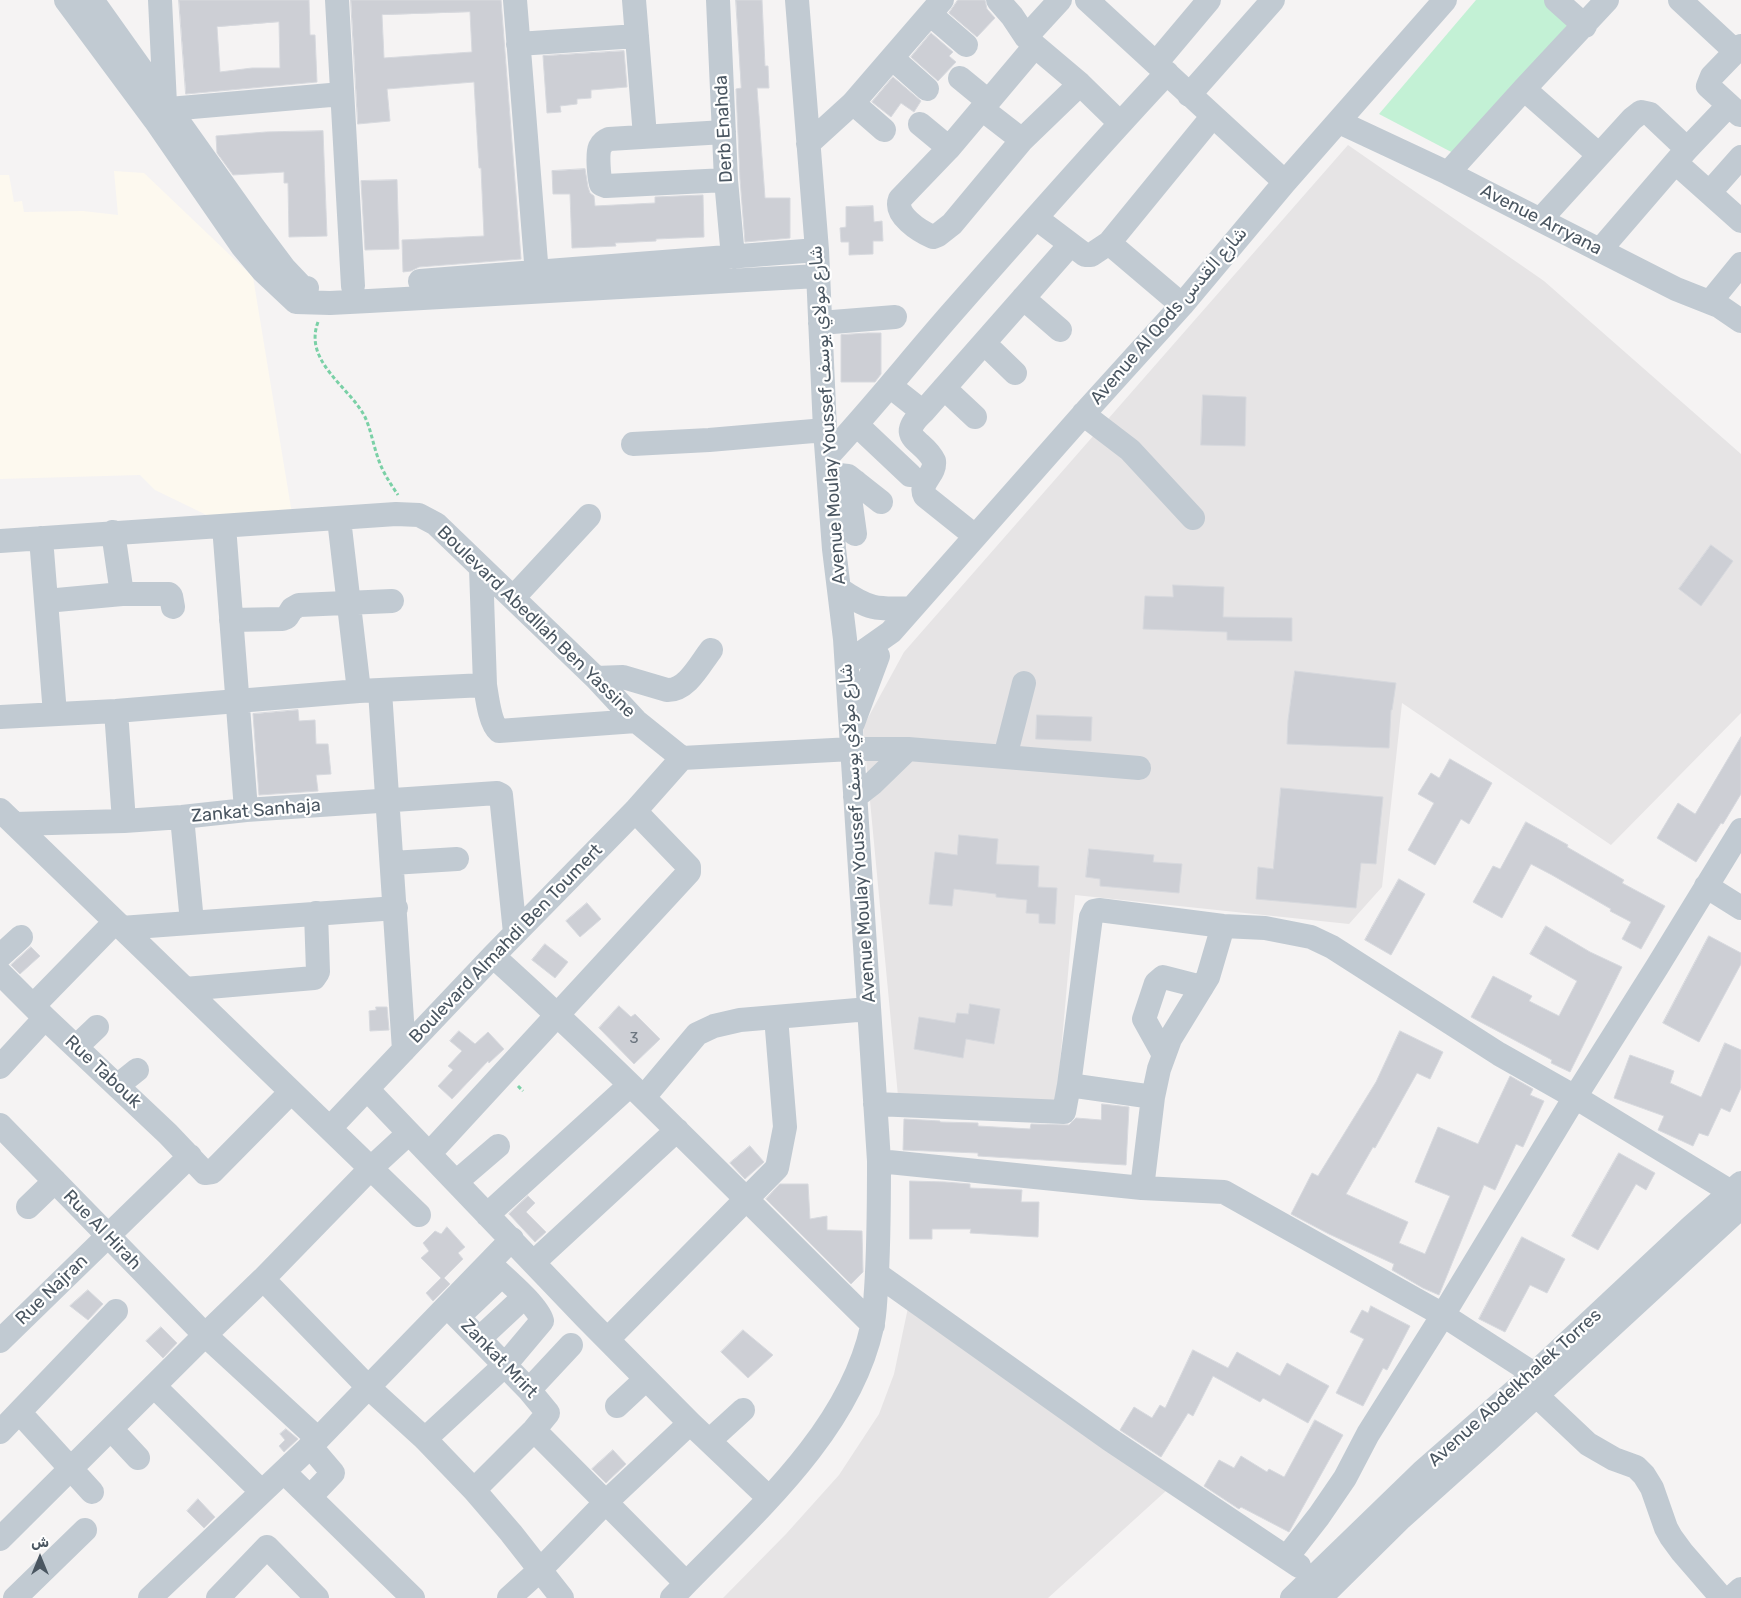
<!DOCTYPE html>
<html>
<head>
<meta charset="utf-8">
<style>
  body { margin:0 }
  #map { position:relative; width:1741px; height:1598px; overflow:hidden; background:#f5f3f3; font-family:Rubik,Cairo,sans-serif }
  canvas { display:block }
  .north { position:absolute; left:15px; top:1533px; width:50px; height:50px; -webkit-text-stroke:4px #fff; paint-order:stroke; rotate:0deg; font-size:14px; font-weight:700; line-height:20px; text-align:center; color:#4a5661 }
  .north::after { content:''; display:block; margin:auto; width:18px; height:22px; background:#4a5661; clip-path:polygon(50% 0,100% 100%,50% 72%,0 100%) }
</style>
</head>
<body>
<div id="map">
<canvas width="1741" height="1598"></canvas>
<div class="north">ش</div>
</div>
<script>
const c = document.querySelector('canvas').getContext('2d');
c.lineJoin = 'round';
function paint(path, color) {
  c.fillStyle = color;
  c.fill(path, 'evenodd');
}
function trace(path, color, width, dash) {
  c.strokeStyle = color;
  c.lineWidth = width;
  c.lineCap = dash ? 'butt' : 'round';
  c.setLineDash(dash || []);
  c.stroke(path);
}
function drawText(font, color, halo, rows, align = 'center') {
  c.font = font + ' Rubik,Cairo,sans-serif';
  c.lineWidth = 4.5;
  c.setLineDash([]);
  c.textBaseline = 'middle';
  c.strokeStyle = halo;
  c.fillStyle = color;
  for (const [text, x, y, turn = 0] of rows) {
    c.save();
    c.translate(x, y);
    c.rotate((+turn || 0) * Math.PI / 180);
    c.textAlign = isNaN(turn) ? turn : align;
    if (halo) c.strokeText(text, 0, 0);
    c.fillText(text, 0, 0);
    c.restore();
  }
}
paint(new Path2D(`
  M114 171 144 173 253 277 292 514 219 521 155 490 140 475 0 479V175H9L14 202 22 201 24 212 83 211 118 215Z`), '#fdf9ef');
paint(new Path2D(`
  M1348 145 1544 281 1741 454V713L1611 845 1402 703 1382 887 1349 924 1075 895 1056 1108 898 1096 863 727 904 652Z
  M909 1303 1167 1490 1048 1598H723L786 1534 839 1475 879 1414 894 1374Z`), '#e6e4e5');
paint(new Path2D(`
  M1476 0H1548L1571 21 1457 155 1379 114Z`), '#c3f1d5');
const building = new Path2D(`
  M179 0H309L310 35H315L317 82 186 94ZM279 22 280 68H252L220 72 217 27Z
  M351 0H501L521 259 419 267 411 271 403 272 402 240 484 236 481 168H479L474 82 387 89 390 121 358 124ZM470 12 472 52 384 58 382 15Z
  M736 0H762L765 66H768L769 88H757L765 198H790V238L745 242 740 179 736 89 741 88Z
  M958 0H985L987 9 995 18 977 37 949 13Z
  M931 33 953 52 949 56 956 62 938 81 911 57Z
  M624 51 627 87 591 90V98L577 99V104L560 106 561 112 547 113 543 56Z
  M893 77 921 101 914 112 901 103 891 117 872 102Z
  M323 131 327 236 289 237 288 183H284V172L233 175 217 153 216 136 266 132Z
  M585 169 588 187 590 193 594 196 595 206 655 203V197L703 195 704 237 656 239V241L615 243 616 246 572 248 570 194H553L552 171Z
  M397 180 399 249 365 250 361 181Z
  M873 206 874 222 882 221 883 241H873V254L849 255V242H841L840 228 846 227V207Z
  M868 333H881V374L875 382H841V335Z
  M1203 395 1246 397 1245 446 1201 445Z
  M1711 545 1733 561 1701 606 1679 589Z
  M1173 585 1224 587 1223 617 1292 618V641L1227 640V632L1143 629 1145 596 1173 597Z
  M1295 671 1396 683 1392 710H1391L1389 748 1287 744 1288 721Z
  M298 710 299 721 315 720 316 744H328L331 774 316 775 318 791 259 795 253 714Z
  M1037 715 1092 717 1091 741 1036 739Z
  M1741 737V794L1723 824 1721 823 1696 862 1657 838 1678 803 1695 814Z
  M1450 759 1492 783 1469 824 1461 819 1435 865 1408 850 1434 803 1418 794 1431 773 1439 778Z
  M1281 788 1383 797 1376 864 1361 863 1356 908 1256 899 1258 867 1273 869Z
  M1526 822 1568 845 1567 847 1624 880 1622 883 1665 906 1641 949 1622 939 1631 922 1610 911 1611 909 1552 875 1531 864 1502 918 1473 902 1493 866 1500 869Z
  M959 835 998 839 996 864 1039 866 1038 887 1057 888 1055 924 1039 923V914L1026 913 1027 900 996 897V894L954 889 952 906 929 904 935 852 957 855Z
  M1089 849 1154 855 1153 862 1182 864 1179 893 1100 886V879L1086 877Z
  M1399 879 1425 894 1391 955 1365 940Z
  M587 903 601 919 580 937 566 921Z
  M1546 926 1590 952 1622 967 1570 1072 1551 1063 1552 1060 1471 1017 1493 976 1532 996 1529 1001 1559 1016 1577 981 1530 954Z
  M1709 936 1741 953V964L1699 1042 1663 1023Z
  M545 944 568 962 555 978 532 960Z
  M31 947 40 956 20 974 11 965Z
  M970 1004 1000 1009 994 1044 966 1039 963 1058 914 1049 919 1017 955 1023 957 1013 968 1014Z
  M619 1006 631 1017 635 1014 660 1039 634 1064 599 1028Z
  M376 1007H387L389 1030 370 1031 369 1011 376 1010Z
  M459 1031 475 1044 488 1032 504 1049 489 1063 488 1061 452 1099 438 1086 453 1070 448 1066 462 1051 450 1041Z
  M1400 1031 1443 1052 1430 1079 1417 1073 1375 1148 1373 1147 1346 1194 1408 1222 1399 1243 1425 1254 1450 1196 1415 1182 1438 1127 1478 1144 1510 1076 1533 1089 1530 1095 1544 1101 1523 1147 1516 1144 1495 1190 1484 1185 1439 1295 1423 1288 1392 1270 1394 1264 1329 1234 1291 1214 1312 1173 1318 1176 1376 1082Z
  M1725 1043 1741 1050V1088L1730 1112 1721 1108 1708 1136 1699 1133 1693 1146 1658 1130 1664 1116 1614 1098 1630 1055 1674 1071 1670 1083 1701 1097Z
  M1102 1104 1129 1107 1126 1165 978 1156V1153L903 1150 904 1119 940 1121V1122L978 1123V1126L1030 1129 1031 1124 1069 1125 1076 1118 1101 1120Z
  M750 1146 764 1162 745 1179 730 1163Z
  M1619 1153 1655 1173 1646 1190 1636 1184 1598 1250 1572 1236Z
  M910 1181 945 1182 970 1184V1188L1022 1190 1021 1202H1039L1038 1237 970 1233 971 1229H932V1239H910Z
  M780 1184H808L810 1219 827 1216V1230L862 1231 863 1272 851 1284 766 1199Z
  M528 1196 535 1203 526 1212 546 1232 535 1242 509 1214Z
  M447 1227 465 1247 458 1253 463 1259 444 1278 450 1284 433 1301 426 1293 441 1278 421 1258 429 1251 423 1243 435 1231 441 1234Z
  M1522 1237 1565 1259 1547 1293 1530 1285 1505 1332 1479 1319Z
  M88 1290 103 1304 88 1320 70 1306Z
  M1371 1306 1410 1326 1387 1370 1383 1368 1363 1406 1336 1393 1364 1339 1350 1332 1362 1310 1368 1313Z
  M161 1327 177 1343 163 1358 146 1341Z
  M743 1330 773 1355 748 1378 721 1352Z
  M1193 1350 1228 1368 1237 1352 1280 1376 1287 1363 1329 1386 1308 1423 1263 1398 1260 1402 1213 1376 1193 1416 1188 1413 1161 1457 1120 1430 1134 1407 1152 1418 1160 1405 1165 1408Z
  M1315 1420 1343 1435 1289 1532 1241 1507 1239 1509 1204 1486 1219 1460 1234 1468 1241 1456 1267 1472 1269 1469 1284 1477Z
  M286 1429 298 1439 284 1452 279 1446 285 1440 280 1434Z
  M613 1450 626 1464 606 1483 592 1469Z
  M198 1499 215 1517 204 1528 187 1511Z`);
paint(building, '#cdcfd5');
trace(building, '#d7d9de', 1);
trace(new Path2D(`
  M318 322C303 362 350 387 365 417 371 430 373 444 378 458 382 471 390 483 398 495
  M518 1086 523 1091`), '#7ad0a6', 3, [4, 2.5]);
trace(new Path2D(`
  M66 0 155 120 242 246 263 271 296 302 330 303 369 301 818 276
  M92 0 254 228 284 268 303 288H307
  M160 0 165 104
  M337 0 353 286
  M515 0 538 287
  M634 0 645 136
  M718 0 726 180 733 257
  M998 0 1012 16 1026 37 1035 46 1080 84 1120 123
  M1087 0 1285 182
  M1556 0 1585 26
  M1680 0 1736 52
  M930 14 966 45
  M1026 37 1060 0
  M518 44 637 36
  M1035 46 949 148 900 199C894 215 919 231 933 237L938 235 952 224 1022 140 1080 84
  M892 58 927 89
  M1156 63 1209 0
  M960 78 988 101
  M1524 89 1599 155
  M1189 95 1273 0
  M853 103 884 130
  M169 109 342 94
  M982 109 1022 140
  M1740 115 1708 86 1712 76 1741 46
  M1339 122 1448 173 1676 289 1719 306 1741 321
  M920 124 949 148
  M724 132 609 139C604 141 602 143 600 147 597 154 599 177 601 184L606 186 726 180
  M808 144 853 103 942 0
  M1676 163 1741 221
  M1448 173 1524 89 1607 0
  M1710 192 1741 157
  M1036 218 1085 255H1091L1109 243 1182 305
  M1540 220 1632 119 1641 112 1650 114 1687 149
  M1109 243 1212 117
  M1600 250 1687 149 1728 106
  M420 281 817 250
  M1023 298 1060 330
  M1710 302 1741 264
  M820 323 895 317
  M984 343 1015 373
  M890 386 923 412 1070 245
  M944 388 975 417
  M923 412C894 439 924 439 934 461 936 475 918 482 925 496L975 536
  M1083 414 1130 450 1193 518
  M857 425 910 475
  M633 444 709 440 825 430
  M827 457C870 411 908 363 949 316 1021 234 1093 152 1167 73
  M829 474 848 476 881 502
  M339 519 359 691
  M224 526 246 810
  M855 534 850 498 856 482
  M41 538 55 714
  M0 541 396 514 419 515 436 524 596 678 636 721 682 758 852 749H908L1139 768
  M481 568 485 685
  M839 589C868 609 876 610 912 608
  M122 594H169L171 596 173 607
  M513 598 589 516
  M46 601 122 594 113 532
  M231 620 282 619 287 617 292 609 299 605 392 601
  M847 663 891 632 1087 410 1182 305 1285 182 1445 0
  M596 678 623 677 667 690C687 691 700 664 711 650
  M380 691 404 1050
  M116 711 124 821
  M0 717 116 711 359 691 485 685C487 697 490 724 499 731L636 721
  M853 723 878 656
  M1005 757 1024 683
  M855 797 873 783 908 749
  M0 810 419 1215
  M182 817 192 922
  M15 824 124 821 182 817 246 810 497 793 501 795 515 933
  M392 863 457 859
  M1706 886 1741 908
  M121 928 396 908
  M0 956 21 937
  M493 956C624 1074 747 1201 873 1325
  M0 973 45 1018 168 1134 205 1173 212 1172 291 1092
  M185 989 314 978 318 972 316 913
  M33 1006 115 922
  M76 1047 97 1027
  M1164 1055 1144 1019 1156 983 1163 977 1202 987
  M0 1067 45 1018
  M1069 1085 1153 1097
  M117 1086 137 1070
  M367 1089 586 1318 690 1423 769 1498
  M644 1097 697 1034 714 1026 740 1020 869 1009
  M875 1104 1064 1112 1069 1085 1091 917 1094 911 1099 910 1223 926 1265 928 1311 937 1332 947 1499 1054 1575 1097 1731 1192
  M0 1125 205 1335 318 1439
  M330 1128 493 956 635 811 682 758
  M429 1154 689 872V867L635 811
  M879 1161 1142 1188 1224 1192 1443 1315 1534 1374
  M456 1182 498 1146
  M1142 1188 1153 1097 1159 1069 1170 1039 1208 977 1223 926
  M28 1207 55 1181
  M487 1215 630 1085
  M534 1262 677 1130
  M877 1274 1109 1439 1299 1566
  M263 1279 368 1387 425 1439 474 1490 511 1533 562 1598
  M447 1306 529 1390 548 1413 534 1430 474 1490
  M458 1317 502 1275
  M479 1339 524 1297
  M608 1339 777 1168 785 1127 776 1017
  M0 1341 190 1156
  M155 1387 261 1491
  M529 1390 571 1345
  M1536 1395 1588 1444 1614 1459 1636 1467 1644 1475 1652 1488 1666 1528 1671 1537 1682 1552 1722 1598
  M617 1406 646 1379
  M20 1413 92 1492
  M111 1429 138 1458
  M534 1430 686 1583
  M0 1432 116 1311
  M425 1439 505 1365 542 1321C538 1305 501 1275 489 1263
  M709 1441 743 1410
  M310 1446 333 1473 310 1497
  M284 1472 413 1598
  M0 1539 205 1335 263 1279 371 1168 409 1133
  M1287 1557 1319 1516 1345 1478 1368 1434 1443 1315 1575 1097 1657 967 1741 830
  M15 1598 85 1530
  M150 1598 318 1439 512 1239
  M218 1598 267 1547 317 1598
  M509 1598 541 1569 606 1502 690 1423
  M672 1598C746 1520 848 1436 872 1327 875 1315 875 1302 876 1290 879 1247 879 1204 879 1161L845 639 834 549 825 430 817 250 797 0
  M1292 1598 1422 1472 1534 1374 1691 1227 1741 1183
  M1320 1598 1401 1518 1488 1440 1741 1207
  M1731 1598 1741 1589`), '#c1cad2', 24);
drawText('15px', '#6b747e', null, [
  ["3",634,1039]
]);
drawText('18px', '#4a5661', '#fff', [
  ["Derb Enahda",724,129,-93],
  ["Avenue Arryana",1541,220,27],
  ["Avenue Al Qods شارع القدس",1169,316,-49],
  ["Avenue Moulay Youssef شارع مولاي يوسف",828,415,-94],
  ["Boulevard Abedllah Ben Yassine",536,622,44],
  ["Zankat Sanhaja",256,811,-5],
  ["Avenue Moulay Youssef شارع مولاي يوسف",858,833,-94],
  ["Boulevard Almahdi Ben Toumert",506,944,-46],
  ["Rue Tabouk",103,1072,43],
  ["Rue Al Hirah",102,1230,46],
  ["Rue Najran",52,1290,-44],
  ["Zankat Mrirt",499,1359,46],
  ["Avenue Abdelkhalek Torres",1515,1388,-42]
]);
</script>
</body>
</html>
